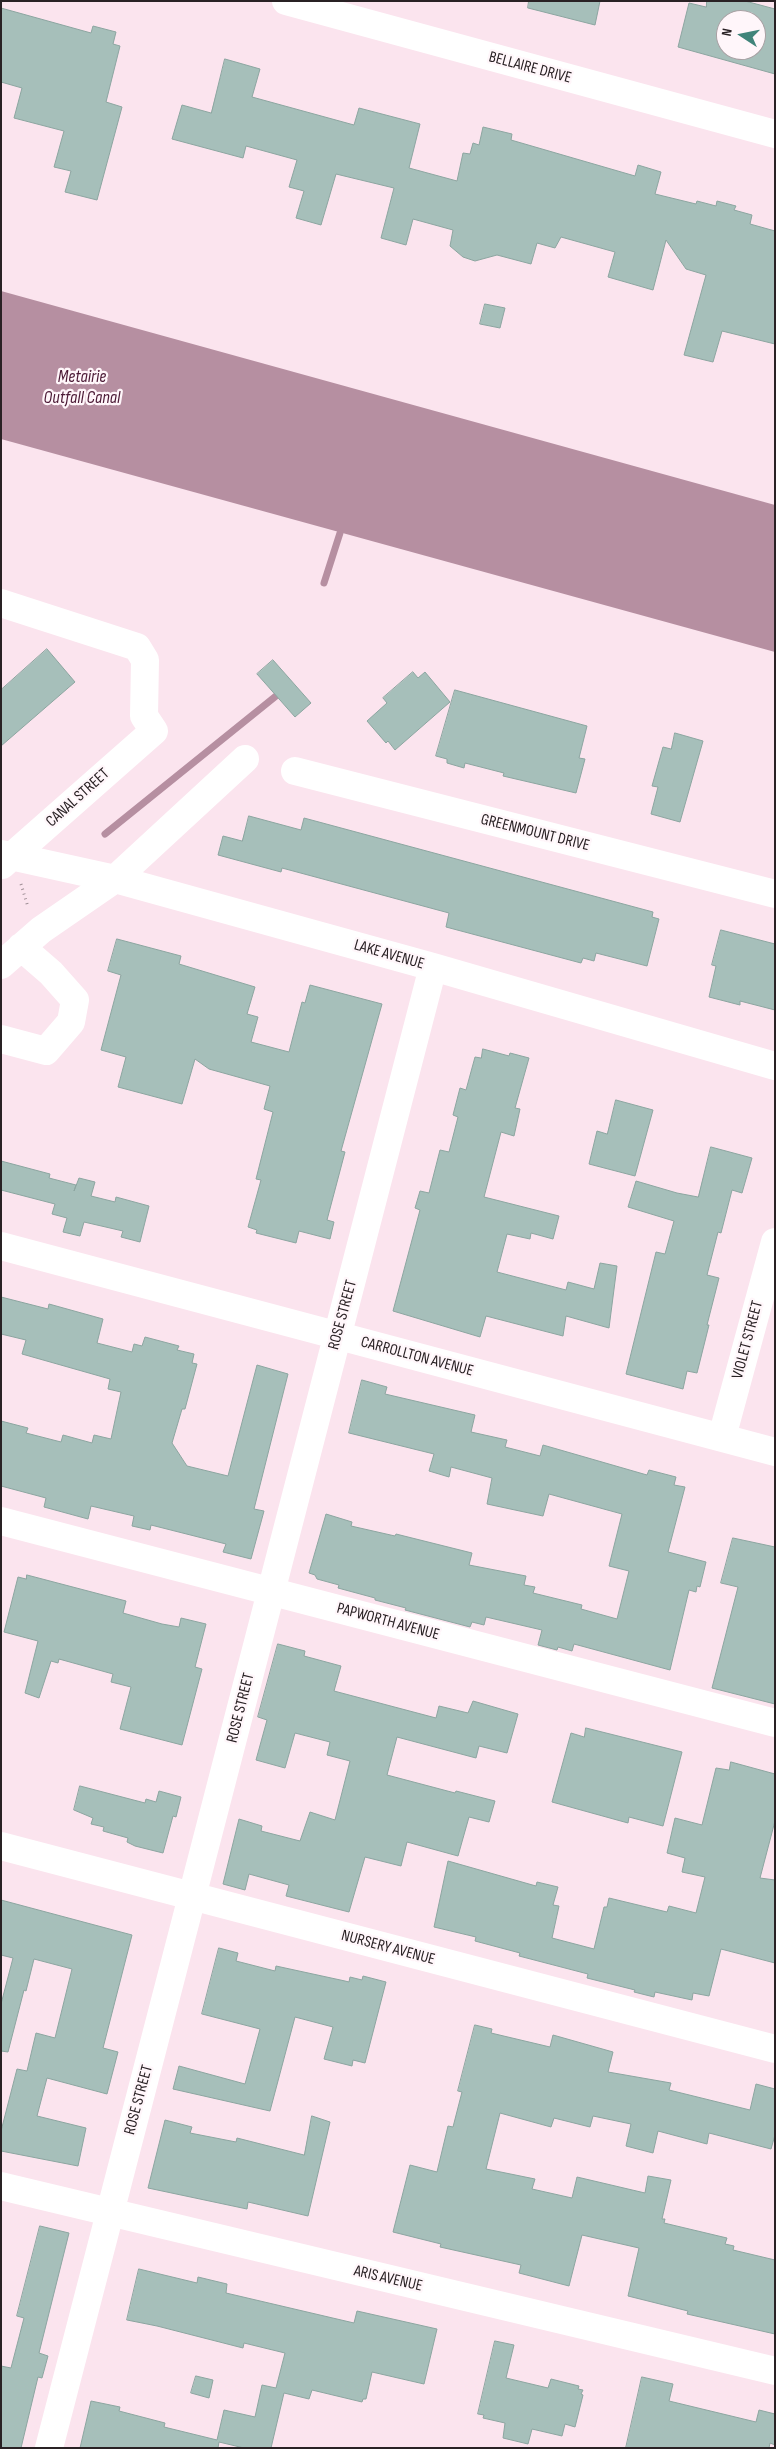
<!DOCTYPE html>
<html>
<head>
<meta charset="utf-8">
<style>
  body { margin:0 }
  #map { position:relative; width:776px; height:2449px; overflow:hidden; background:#fbe4ee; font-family:"Sofia Sans Condensed",sans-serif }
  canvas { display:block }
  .frame { position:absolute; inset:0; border:2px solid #292124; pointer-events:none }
  .north { position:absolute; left:716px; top:10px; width:50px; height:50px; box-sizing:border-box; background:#fff6fa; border:1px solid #a9a1a4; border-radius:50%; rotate:281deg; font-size:14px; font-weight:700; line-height:20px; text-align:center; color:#292124 }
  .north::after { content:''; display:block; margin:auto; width:18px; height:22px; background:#40847a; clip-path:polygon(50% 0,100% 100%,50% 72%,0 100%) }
</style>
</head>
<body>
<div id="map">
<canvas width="776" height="2449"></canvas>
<div class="frame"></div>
<div class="north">N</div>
</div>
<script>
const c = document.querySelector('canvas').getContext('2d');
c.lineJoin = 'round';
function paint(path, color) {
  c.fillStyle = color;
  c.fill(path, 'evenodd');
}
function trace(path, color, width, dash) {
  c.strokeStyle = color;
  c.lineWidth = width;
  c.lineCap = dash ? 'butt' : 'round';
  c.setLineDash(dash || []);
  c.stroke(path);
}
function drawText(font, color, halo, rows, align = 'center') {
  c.font = font + ' "Sofia Sans Condensed",sans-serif';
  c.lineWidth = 4.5;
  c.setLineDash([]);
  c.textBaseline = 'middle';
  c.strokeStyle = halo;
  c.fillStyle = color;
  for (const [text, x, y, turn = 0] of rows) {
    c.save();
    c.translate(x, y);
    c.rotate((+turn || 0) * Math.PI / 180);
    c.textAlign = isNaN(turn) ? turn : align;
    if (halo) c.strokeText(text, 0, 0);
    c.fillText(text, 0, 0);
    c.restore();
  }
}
paint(new Path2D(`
  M1 291 775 505V652L1 439Z`), '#b68fa1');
trace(new Path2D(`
  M324 583 340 533
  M105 834 276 696`), '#b68fa1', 7);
const building = new Path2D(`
  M529 1H600L595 25 528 8Z
  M707 1H745L775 9V74L678 47 689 3 706 7ZM726 20H756V50H726Z
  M1 8 91 33 93 26 116 32 113 44 120 46 106 102 122 107 97 200 65 192 71 171 54 167 64 131 14 118 22 88 1 82Z
  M225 59 260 69 252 97 354 125 359 108 420 124 409 168 457 181 463 153 470 154 473 143 479 145 483 127 512 134 511 140 635 176 638 165 661 172 655 194 696 204 697 201 716 206 717 201 736 206 734 210 752 215 750 224 775 231V344L722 331 713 362 684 355 706 275 686 269 666 240 653 290 608 277 615 252 561 237 555 248 537 243 531 264 497 255 475 261 463 257 450 246 453 230 413 219 406 245 381 238 394 188 336 174 321 225 296 218 304 191 289 187 297 160 246 146 243 158 172 139 182 105 211 113Z
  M485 304 505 308 500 328 480 324Z
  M47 649 75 682 1 746V690Z
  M273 660 311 703 295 717 257 674Z
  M413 672 418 678 425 672 450 702 395 750 388 741 386 743 367 721 387 703 383 698Z
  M455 690 587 726 579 758 585 759 576 793 503 776 504 773 465 763 464 768 447 763V759L436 756Z
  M675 733 703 741 680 822 651 814 658 787 652 786 663 747 671 749Z
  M249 816 301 830 304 818 653 912 652 917 659 919 647 966 596 953 594 961 583 958 581 963 446 927 449 913 282 868 281 872 218 855 223 836 242 841Z
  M721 930 775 944V1010L740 1001V1005L709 997 716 966 712 965Z
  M117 939 181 956 179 964 255 987 247 1014 258 1017 251 1042 289 1052 302 1002 305 1003 310 985 382 1004 341 1151 345 1152 327 1220 334 1222 330 1239 299 1231 296 1243 256 1233 257 1230 248 1227 261 1180 256 1179 273 1112 264 1109 270 1086 209 1069 195 1059 182 1104 118 1087 126 1057 101 1050 121 975 108 971Z
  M483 1049 509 1056 510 1053 529 1058 515 1108 520 1109 514 1136 501 1132 484 1197 559 1216 553 1239 531 1233 530 1239 507 1234 497 1272 566 1290 568 1282 594 1289 600 1263 617 1266 609 1328 566 1316 563 1336 486 1316 480 1337 393 1311 420 1210 415 1208 420 1191 429 1193 440 1150 449 1152 458 1117 453 1115 460 1088 466 1090 475 1057 481 1058Z
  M616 1100 653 1110 635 1176 589 1164 597 1131 607 1134Z
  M711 1147 752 1158 742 1193 732 1190 721 1233 718 1232 707 1275 719 1278 707 1325H709L697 1373 687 1371 683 1389 626 1374 656 1252 665 1254 674 1221 628 1207 636 1181 677 1193 698 1197Z
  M1 1161 50 1174 49 1178 76 1185 74 1191 79 1178 95 1182 91 1196 115 1202 116 1197 149 1206 140 1242 121 1237 123 1231 84 1222 80 1236 63 1232 67 1218 52 1214 55 1204 1 1190Z
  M1 1297 48 1309 49 1304 103 1319 97 1343 132 1352 134 1344 142 1346 145 1337 179 1346 177 1350 194 1354 192 1363 197 1364 185 1409H182L172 1443 187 1466 228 1476 257 1365 288 1374 254 1509 264 1511 251 1559 223 1552 226 1544 151 1525 150 1530 132 1526 134 1516 91 1506 88 1519 44 1507 46 1498 1 1486V1421L28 1428 26 1433 61 1442 63 1435 92 1443 94 1435 111 1439 121 1392 108 1389 110 1379 22 1354 26 1340 1 1334Z
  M362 1380 387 1387 385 1394 475 1415 471 1432 507 1440 505 1447 540 1456 543 1445 647 1475 649 1470 676 1477 674 1485 685 1487 668 1552 706 1562 700 1587 697 1586 696 1592 689 1590 670 1670 574 1644 572 1651 558 1647 557 1650 538 1645 542 1630 486 1617 484 1625 472 1622 470 1627 405 1610 406 1608 375 1600V1598L338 1588 339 1585 317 1579 315 1575 309 1573 326 1514 352 1522 351 1526 395 1536 396 1534 472 1553 469 1565 526 1576 524 1585 535 1587 533 1593 582 1605 581 1609 617 1619 629 1571 609 1566 622 1514 549 1494 543 1516 487 1504 492 1478 451 1467 449 1477 429 1471 434 1454 349 1433Z
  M733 1538 775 1547V1704L712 1688 738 1587 721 1583Z
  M27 1575 126 1601 123 1613 162 1624 179 1627 181 1618 206 1624 195 1667 202 1669 182 1745 120 1729 131 1687 111 1682 113 1674 59 1659 58 1663 51 1661 39 1698 25 1693 38 1641 4 1632 18 1577 26 1579Z
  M278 1644 305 1651 304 1656 341 1666 334 1691 436 1718 439 1706 468 1713 473 1701 518 1714 507 1753 479 1746 476 1758 397 1737 387 1775 455 1793 456 1791 495 1801 489 1822 469 1817 458 1856 407 1842 401 1866 365 1857 349 1912 286 1896 289 1885 249 1874 245 1890 223 1884 239 1819 262 1826 261 1831 300 1841 310 1812 335 1820 350 1761 327 1755 330 1742 295 1733 285 1768 256 1760 267 1720 258 1717Z
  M586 1728 682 1752 663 1826 629 1817 628 1823 552 1802 571 1733 584 1737Z
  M731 1762 775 1774V1821L760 1878 775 1880V1963L721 1949 709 1996 693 1993 692 2000 655 1992 654 1997 634 1992 635 1990 587 1978 588 1974 519 1956 520 1953 475 1941 476 1937 434 1927 448 1861 536 1886 537 1882 558 1887 553 1905 559 1906 552 1938 594 1949 604 1907H607L609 1898 667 1912 669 1906 696 1913 705 1877 682 1872 685 1858 667 1853 675 1818 702 1825 716 1768 729 1770Z
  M80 1786 145 1803 146 1799 156 1802 159 1791 181 1797 176 1817 173 1816 163 1853 135 1846 127 1842 128 1838 103 1831 104 1827 91 1824 93 1818 74 1810Z
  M1 1900 132 1935 103 2048 118 2052 107 2094 47 2078 37 2116 86 2128 78 2166 1 2151V2131L17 2069 27 2071 36 2033 55 2038 72 1969 34 1959 26 1991 24 1990 8 2052 1 2051V2004L13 1958 1 1955Z
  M219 1948 238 1953 236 1961 275 1971 276 1966 345 1981 349 1982 350 1977 362 1980 363 1976 386 1982 365 2063 353 2060 352 2066 324 2059 333 2027 295 2017 270 2111 173 2089 179 2066 245 2084 260 2029 202 2014Z
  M475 2025 492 2029 491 2033 550 2047 553 2035 613 2052 608 2072 671 2083 669 2090 750 2110 756 2084 775 2089V2135L771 2149 709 2133 707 2144 658 2131 653 2153 626 2146 631 2124 593 2116 590 2127 554 2118 551 2127 500 2113 486 2169 535 2179 532 2189 572 2198 577 2177 645 2193 648 2176 671 2180 662 2219H665L664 2223 727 2238 725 2244 734 2246 733 2250 775 2260V2334L687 2314 688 2311 628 2296 639 2248 582 2235 569 2286 519 2273 521 2265 440 2247 441 2244 393 2232 410 2165 437 2172 448 2126 453 2127 462 2092 458 2091Z
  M312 2116 330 2122 308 2216 248 2202 247 2209 148 2188 165 2120 192 2127 190 2133 236 2142 237 2138 304 2155Z
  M40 2226 69 2233 39 2353 48 2356 42 2378 38 2377 21 2448H1V2366L11 2368 24 2318 17 2316Z
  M139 2269 197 2283 198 2277 227 2284 226 2293 354 2323 357 2311 437 2329 424 2384 372 2372 366 2399H363L362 2402 312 2390 309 2399 284 2393 271 2448H244L219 2442 218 2448H80L91 2401 120 2407 119 2411 165 2423 164 2427 217 2440 224 2410 255 2417 262 2385 276 2388 285 2353 244 2343 243 2348 157 2326 127 2320Z
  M495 2341 514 2345 506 2378 548 2388 551 2379 579 2386 578 2389 583 2390 581 2394 583 2395 575 2427 565 2424 562 2436 532 2429 528 2444 503 2438 505 2423 483 2418 484 2415 478 2414Z
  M196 2376 213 2380 209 2398 191 2393Z
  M642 2377 673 2384 669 2401 756 2422 759 2410 775 2414V2445L770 2443 769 2448H626Z`);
paint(building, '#a6bfba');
trace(building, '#8ca5a0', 1);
trace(new Path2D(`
  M21 884 28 907`), '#a09097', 3, [1, 4]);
trace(new Path2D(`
  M286 1 775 134
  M1 603 137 647 145 660 144 716 154 731 2 865
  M295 771 775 894
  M1 854 115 879 433 967 775 1066
  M1 965 41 930 115 879 245 759
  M1 1039 46 1051 71 1022 75 1000 51 973 21 947
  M1 1246 775 1452
  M722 1437 775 1242
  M1 1521 775 1723
  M1 1846 775 2049
  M1 2186 775 2371
  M49 2448 433 967`), '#fff', 28);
drawText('16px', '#292124', '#fff6fa', [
  ["BELLAIRE DRIVE",530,68,15],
  ["CANAL STREET",78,798,-42],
  ["GREENMOUNT DRIVE",535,833,14],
  ["LAKE AVENUE",389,955,16],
  ["ROSE STREET",343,1315,-75],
  ["VIOLET STREET",748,1340,-75],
  ["CARROLLTON AVENUE",417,1357,15],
  ["PAPWORTH AVENUE",388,1622,15],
  ["ROSE STREET",241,1708,-76],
  ["NURSERY AVENUE",388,1948,15],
  ["ROSE STREET",139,2100,-75],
  ["ARIS AVENUE",388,2279,13]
]);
drawText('italic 18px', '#4c1a36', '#fff6fa', [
  ["Metairie",82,377],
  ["Outfall Canal",82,398]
]);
</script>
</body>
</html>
